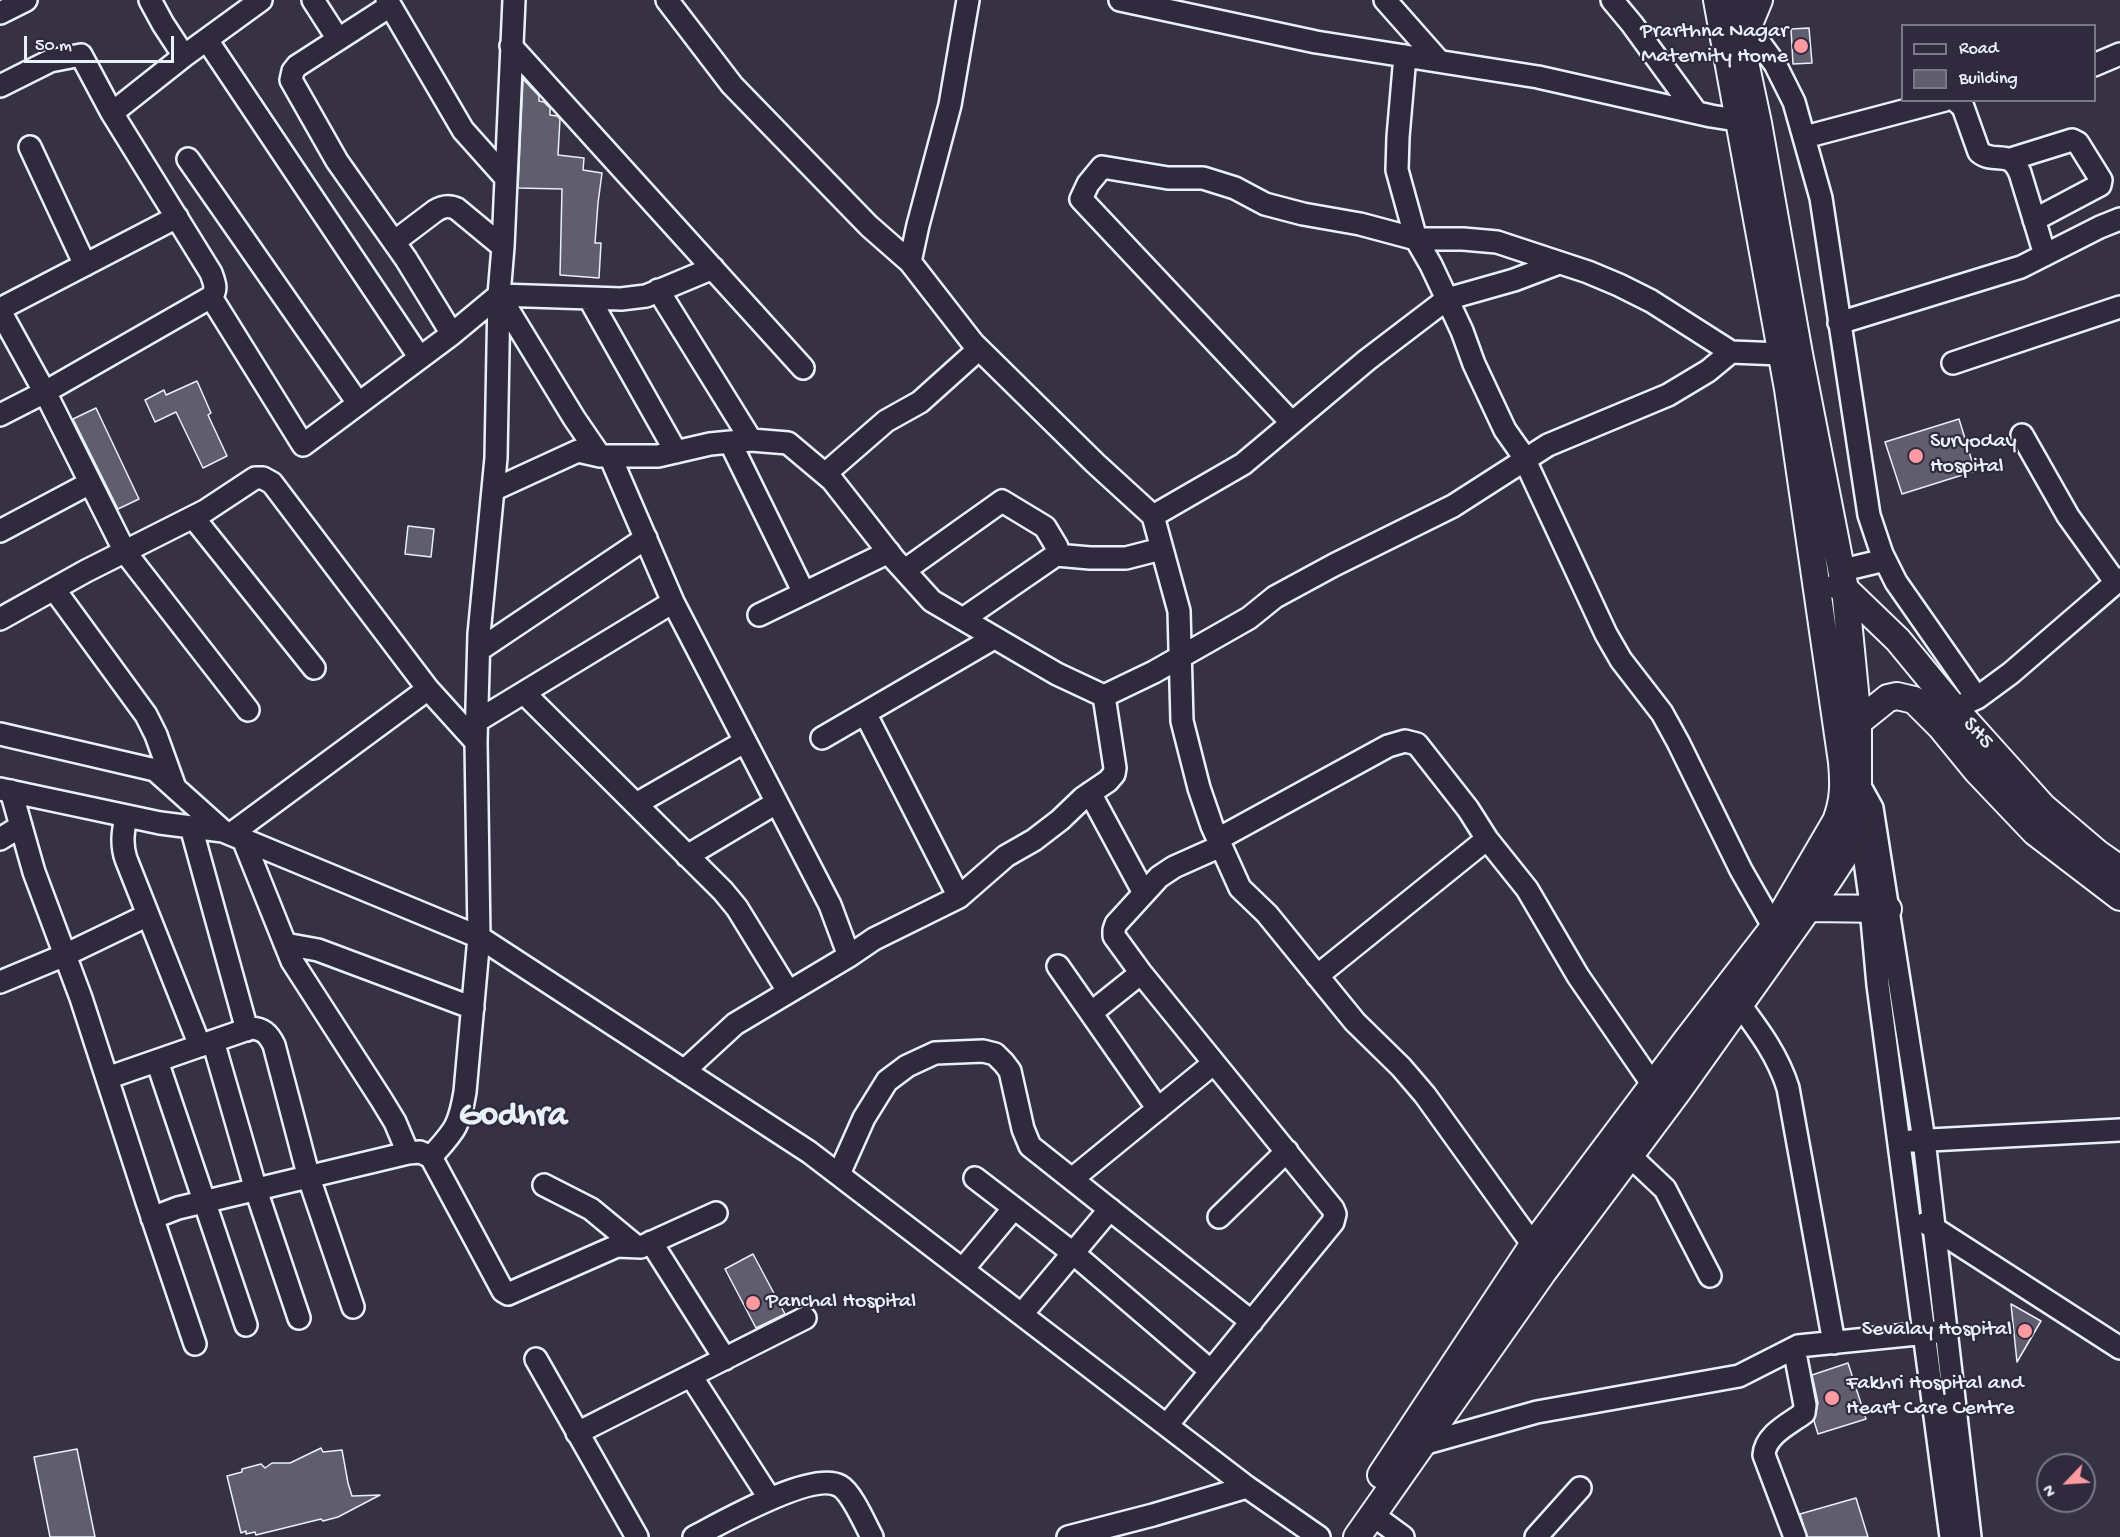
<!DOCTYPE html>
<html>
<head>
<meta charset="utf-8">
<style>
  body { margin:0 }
  #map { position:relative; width:2120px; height:1537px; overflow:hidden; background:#363244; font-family:"Gochi Hand",sans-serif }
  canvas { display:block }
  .legend { position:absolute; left:1901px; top:24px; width:195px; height:78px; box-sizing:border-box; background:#2f2a3d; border:2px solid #797a88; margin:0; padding:8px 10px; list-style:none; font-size:18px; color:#e8f1f8 }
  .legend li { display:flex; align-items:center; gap:12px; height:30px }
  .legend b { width:30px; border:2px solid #797a88 }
  .north { position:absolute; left:2036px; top:1453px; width:60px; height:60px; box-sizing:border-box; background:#2f2a3d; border:2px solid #797a88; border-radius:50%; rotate:245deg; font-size:16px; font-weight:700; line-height:24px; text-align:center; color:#e8f1f8 }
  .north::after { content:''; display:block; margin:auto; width:21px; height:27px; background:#ff9aa2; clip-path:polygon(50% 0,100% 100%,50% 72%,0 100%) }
  .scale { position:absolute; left:24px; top:36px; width:150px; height:27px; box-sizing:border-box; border:3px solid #e8f1f8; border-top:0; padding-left:8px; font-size:18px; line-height:21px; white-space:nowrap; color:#e8f1f8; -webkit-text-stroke:4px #2f2a3d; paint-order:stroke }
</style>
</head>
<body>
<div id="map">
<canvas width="2120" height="1537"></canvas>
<ul class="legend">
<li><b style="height:8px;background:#2f2a3d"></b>Road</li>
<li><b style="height:16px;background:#605e6e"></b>Building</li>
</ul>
<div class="north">N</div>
<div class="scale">50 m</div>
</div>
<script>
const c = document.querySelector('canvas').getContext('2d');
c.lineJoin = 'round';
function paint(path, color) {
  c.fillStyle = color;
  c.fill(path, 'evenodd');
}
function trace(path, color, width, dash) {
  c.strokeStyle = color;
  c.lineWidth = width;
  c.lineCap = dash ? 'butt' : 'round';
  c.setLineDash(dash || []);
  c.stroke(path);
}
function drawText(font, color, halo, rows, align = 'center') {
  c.font = font + ' "Gochi Hand",sans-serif';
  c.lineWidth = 4.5;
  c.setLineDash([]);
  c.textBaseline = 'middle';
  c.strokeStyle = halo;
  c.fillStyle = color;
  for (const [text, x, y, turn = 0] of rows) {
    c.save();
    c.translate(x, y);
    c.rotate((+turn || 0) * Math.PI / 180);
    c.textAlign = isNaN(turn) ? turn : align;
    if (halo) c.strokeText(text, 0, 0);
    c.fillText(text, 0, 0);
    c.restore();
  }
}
const building = new Path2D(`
  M1809 28 1812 63 1793 64 1791 29Z
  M523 79 539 96V101L544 102 550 108V115L557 116 560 119 558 155 584 158 583 170 602 173 598 203 595 243H601L599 278 560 275 562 189 518 188Z
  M197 381 211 413 208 415 227 456 203 468 176 412 155 422 145 400 164 390 166 395Z
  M96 408 139 499 118 509 73 419Z
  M1959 419 1975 471 1902 494 1885 442Z
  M408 526 434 529 431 557 405 554Z
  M753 1254 785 1314 756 1328 725 1269Z
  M2011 1304 2041 1321 2017 1362Z
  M1848 1363 1866 1419 1818 1434 1814 1421 1818 1403 1812 1375Z
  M321 1448 323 1452 342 1450 348 1483 352 1496 380 1495 338 1517 323 1521 321 1519 256 1535 255 1532 246 1534V1531L241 1533 227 1476 242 1472V1469L261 1464 265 1468 272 1463H290Z
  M77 1449 95 1537H50L34 1457Z
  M1856 1498 1868 1537H1807L1800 1514Z`);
paint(building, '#605e6e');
trace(building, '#e8f1f8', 1.5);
const minor = new Path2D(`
  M150 0 163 24 184 56
  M313 0 338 39
  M387 0 463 130 505 177
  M667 0 732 85 869 226 910 262 973 343 1095 463 1153 516 1179 611 1182 721 1199 788 1212 826 1240 888 1267 914 1355 1022 1401 1067 1425 1095 1533 1245
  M1120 0 1316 42 1538 77 1711 116 1755 123
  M1385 0 1439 61
  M1612 0 1632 24 1696 112
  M390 6 297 66 293 71 291 80 337 161 406 259 452 334
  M0 13 26 0
  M1748 27 1775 64 1794 102 1821 198 1869 515 1882 554 1896 582 1977 698
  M207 40 420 358
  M511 46 803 368
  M1405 56 1398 137 1397 170 1416 239 1431 265 1462 331 1474 364 1505 430 1522 454 1606 634 1621 660 1662 713 1678 742 1741 870 1780 938
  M2094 65 2120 54
  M0 86 50 61 81 55 112 113 184 56 261 0
  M1955 100 1963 107 1979 152C1995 165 2009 148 2020 173L2045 255
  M1805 137 1945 100
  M30 147 85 265
  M188 159 358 403
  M2011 159 2072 140 2078 143 2101 180 2100 185 2034 220
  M394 242 435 211C443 206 449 205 457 209L503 247
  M910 262 918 225 950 105 968 0
  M658 290 751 440
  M499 295 574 418 600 456
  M211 297 303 445 452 334 499 295 621 299 646 296 713 268
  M589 298 676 452
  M0 309 177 217
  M0 311 49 400 125 552 248 710
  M1839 323 2021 267 2100 227 2120 219
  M1953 363 2120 307
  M0 415 45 392 211 297C218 289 214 282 211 273L112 113
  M1292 423 1081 199 1088 184 1102 167 1168 178H1203L1235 188 1265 204 1303 214 1360 224 1416 239H1463L1497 242 1588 272 1619 285 1651 301 1731 352 1781 354
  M2022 435 2068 516 2116 583
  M730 442 804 593
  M610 456 673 602 830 905 849 956
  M825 474 886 421 920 402 979 349
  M493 490 578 451 600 456H658L710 444 751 440 788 443 832 480 894 559 932 601 1057 674 1104 696 1154 672 1249 618 1275 597 1334 565 1453 506 1548 445 1668 395 1708 371 1731 352
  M1153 516 1243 464 1367 360 1447 299 1514 280 1559 263
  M193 517 314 668
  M0 531 90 483
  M1056 555 1090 558H1126L1161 549
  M905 570 1002 501 1045 527 1057 547 1056 555 963 619
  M1843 570 1885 560
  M54 589 146 715 156 735 174 785
  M759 615 889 552
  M0 619 86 571 205 511 255 478H263L272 483 428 689 476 742
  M479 650 646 538
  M524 693 723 891 737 908 788 991
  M1966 703 1977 698 2011 673 2120 579
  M865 713 959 897
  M477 721 673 602
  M0 734 155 770 223 831
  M822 738 994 638
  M1857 781 1872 808 1924 1140 1970 1537
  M0 789 160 823 223 831 479 937 809 1152 1247 1487 1319 1537
  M11 791 34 872 81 998 147 1202 195 1344
  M1090 793 1144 893
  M636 804 744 742
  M126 816C123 832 121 844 126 859L200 1046
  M1859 818 1870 897 1878 985 1951 1537
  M191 827 247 1030
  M231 834 428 689
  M0 839 21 826
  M243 839 292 961 381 1099 395 1122 408 1153
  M1218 839 1388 746 1405 741 1417 744 1468 809 1487 839 1527 889 1578 976 1653 1085
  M687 856 776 803
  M285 944 318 950 473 1008
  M1058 966 1158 1109
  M1317 976 1487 839
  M0 982 65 955 148 915
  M1740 1005C1760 1032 1778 1056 1788 1088L1834 1343
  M1091 1013 1141 973
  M213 1041 256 1190 299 1318
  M157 1061 246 1325
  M684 1071 735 1024 849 956 874 939 959 897 1006 856 1034 840 1060 820 1083 798 1108 781 1114 774 1115 768 1104 696
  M107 1078 251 1028C263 1029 268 1033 274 1045L309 1178 353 1307
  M1911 1141 2120 1130
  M1629 1155 1665 1189 1710 1276
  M431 1157C454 1131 459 1128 465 1092L479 937 476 742 479 634 496 458 499 295 503 247 514 0
  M839 1174 864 1118 887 1081 907 1066 935 1053 983 1051 995 1054 1004 1063 1010 1071 1023 1129 1030 1146 1252 1322
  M975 1178 1073 1253 1211 1371
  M1072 1179 1214 1063
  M544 1185 591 1209 637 1247
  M1219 1217 1287 1151
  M152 1218 178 1208 408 1153 420 1152 431 1157 503 1291 508 1294 617 1246 641 1247 716 1213
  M1926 1223 2120 1348
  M651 1242 725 1359
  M963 1269 1014 1208
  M1022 1314 1110 1209
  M1794 1348 1805 1405 1804 1413C1789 1424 1765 1435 1764 1455L1795 1537
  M536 1359 637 1537
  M691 1376 770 1499
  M1167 1425 1333 1222 1335 1214 1333 1209 1141 973 1114 936V930L1116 924 1159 877 1174 867 1221 846
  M577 1433 805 1318
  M1423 1444 1537 1412 1739 1376 1798 1346 1937 1332
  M1373 1515 1403 1537
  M694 1537C721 1523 813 1470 840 1486 852 1493 865 1524 872 1537
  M1068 1537 1153 1515 1247 1487
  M1536 1537 1580 1488`);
const major = new Path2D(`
  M1742 41 1759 0
  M1838 586 1845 589 1898 640 1954 708 2043 807 2097 853 2120 869
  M1847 731 1888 698 1897 696 1914 700 1941 727 1977 771 2035 832 2120 897
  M1809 908 1888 909
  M1381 1475 1533 1245 1686 1041 1774 927 1836 821C1844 801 1844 784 1842 762L1788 389 1717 0
  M1357 1537 1543 1272 1678 1091 1829 879 1848 850 1858 816V722L1845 589 1799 354 1758 123 1741 43 1736 0`);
trace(minor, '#e8f1f8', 26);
trace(major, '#e8f1f8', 30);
trace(minor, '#2f2a3d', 21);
trace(major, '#2f2a3d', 26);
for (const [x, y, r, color] of [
  [1801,46,8,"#ff9aa2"],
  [1916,456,8,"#ff9aa2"],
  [753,1303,8,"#ff9aa2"],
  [2025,1331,8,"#ff9aa2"],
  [1832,1398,8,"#ff9aa2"]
]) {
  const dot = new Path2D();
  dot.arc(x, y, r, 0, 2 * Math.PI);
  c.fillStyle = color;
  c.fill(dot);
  trace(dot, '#2f2a3d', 2);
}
drawText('22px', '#e8f1f8', '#2f2a3d', [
  ["Prarthna Nagar",1788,33,"right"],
  ["Maternity Home",1788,58,"right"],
  ["Suryoday",1930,443],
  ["Hospital",1930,468],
  ["Panchal Hospital",766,1303],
  ["Sevalay Hospital",2012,1331,"right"],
  ["Fakhri Hospital and",1846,1385],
  ["Heart Care Centre",1846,1410]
], 'left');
drawText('22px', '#e8f1f8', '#2f2a3d', [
  ["SH5",1977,734,48]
]);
drawText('bold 34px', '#e8f1f8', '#2f2a3d', [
  ["Godhra",513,1118]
]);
</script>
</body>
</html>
